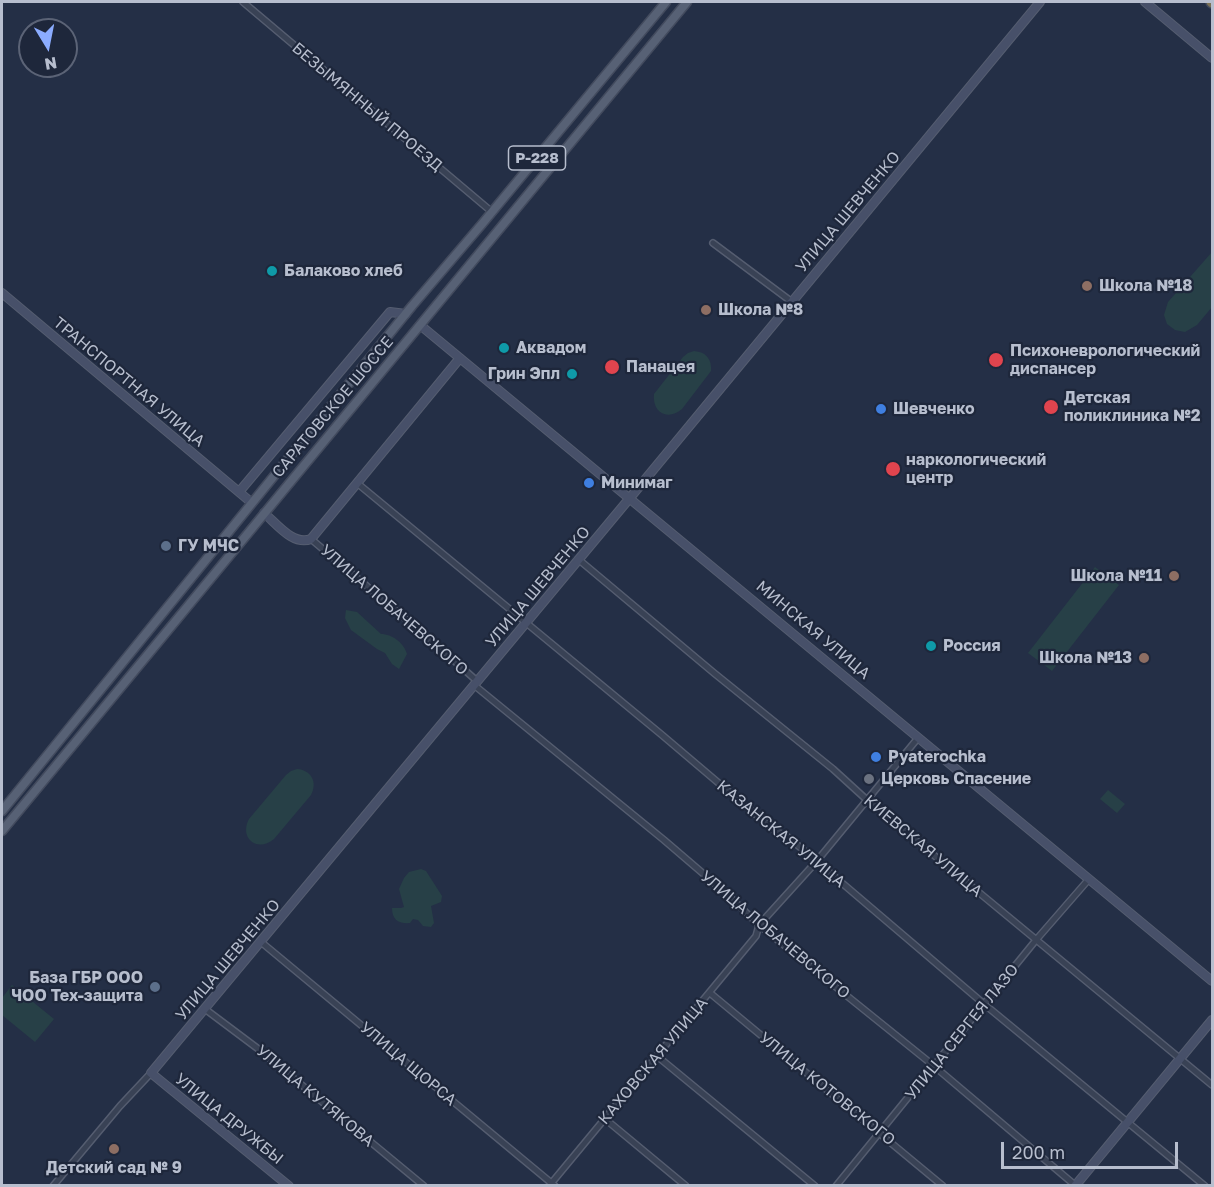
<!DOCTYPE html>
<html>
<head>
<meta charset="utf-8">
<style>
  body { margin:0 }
  #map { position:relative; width:1214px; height:1187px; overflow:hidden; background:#242f46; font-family:"Golos Text",sans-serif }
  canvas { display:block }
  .frame { position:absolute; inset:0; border:3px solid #b7bece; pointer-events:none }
  .north { position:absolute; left:18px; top:18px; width:60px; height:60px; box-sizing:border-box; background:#1e273b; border:2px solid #5b6376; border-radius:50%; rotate:170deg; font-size:16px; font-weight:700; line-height:24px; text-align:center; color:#b7bece }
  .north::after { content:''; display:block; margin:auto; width:21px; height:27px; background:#8bacff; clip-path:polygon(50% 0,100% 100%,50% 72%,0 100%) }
  .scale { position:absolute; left:1001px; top:1142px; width:177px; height:27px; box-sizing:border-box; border:3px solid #b7bece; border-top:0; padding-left:8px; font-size:18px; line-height:21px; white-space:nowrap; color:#b7bece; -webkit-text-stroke:4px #1e273b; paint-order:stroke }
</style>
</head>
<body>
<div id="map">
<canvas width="1214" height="1187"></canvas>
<div class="frame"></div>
<div class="north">N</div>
<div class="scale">200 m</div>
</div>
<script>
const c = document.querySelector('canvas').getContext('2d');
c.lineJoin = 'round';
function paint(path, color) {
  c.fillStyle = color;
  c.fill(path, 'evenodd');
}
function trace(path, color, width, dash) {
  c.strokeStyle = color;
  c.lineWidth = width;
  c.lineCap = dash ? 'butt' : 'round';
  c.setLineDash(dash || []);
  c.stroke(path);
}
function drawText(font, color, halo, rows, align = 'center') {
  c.font = font + ' "Golos Text",sans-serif';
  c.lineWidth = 4.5;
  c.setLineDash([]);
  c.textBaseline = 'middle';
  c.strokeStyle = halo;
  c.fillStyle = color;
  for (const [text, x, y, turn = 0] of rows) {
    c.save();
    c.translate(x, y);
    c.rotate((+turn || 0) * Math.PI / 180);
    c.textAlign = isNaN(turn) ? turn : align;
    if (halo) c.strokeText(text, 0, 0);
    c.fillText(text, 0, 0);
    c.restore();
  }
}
paint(new Path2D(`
  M1212 252V307L1197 325 1185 332 1175 330 1167 324 1164 315 1168 302Z
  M694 351C706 352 712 359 711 371L682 409C668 421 652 413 654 394L683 357 688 353Z
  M1095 567 1119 585 1052 671 1028 653Z
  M346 610 357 612 381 634C392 634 404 643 407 654L399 669 392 664 385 653 377 649 351 630 345 618Z
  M297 769C311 770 318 782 311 795L274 839C257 853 239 838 249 819L286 775 291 771Z
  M1108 790 1125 804 1117 813 1100 799Z
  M421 869 426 871 442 896 441 902 431 906 434 923 431 927 423 926 418 920 413 919 410 923C399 924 392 920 392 908H401L404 907 399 889 404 878 409 872Z
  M12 985 54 1019 35 1042 2 1015V998Z`), '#274047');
const street = new Path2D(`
  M243 2 492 212
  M713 243 792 302
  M357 483 662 735 774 830 788 837 984 1004 1205 1186
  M311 539 433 642 477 681
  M578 559 714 673 833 769 867 800 1212 1085
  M474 685 664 840 727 894 759 925 934 1066 1076 1186
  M261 942 555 1186
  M710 993 943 1186
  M205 1009 257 1048 424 1186
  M657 1056 815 1186
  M604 1118 686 1186
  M53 1186 120 1106 151 1073
  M549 1186 756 936 759 925 816 862 918 738
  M836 1186 1036 940 1089 879`);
const secondary = new Path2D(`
  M1145 2 1212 58
  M2 293 252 503
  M420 325 1212 981
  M239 492 390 312 406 314
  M264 513C277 524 293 546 311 539L460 358
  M289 1186 151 1073 629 499 1040 2
  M1075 1186 1212 1020`);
const primary = new Path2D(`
  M2 811 412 306 482 224 666 2
  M2 831 687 2`);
const highway = new Path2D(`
  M1211 2 1212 3`);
trace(street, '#555d70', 8);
trace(secondary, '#555d70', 10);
trace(primary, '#434b5e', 11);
trace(highway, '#414a5d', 12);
trace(street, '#394255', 5);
trace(secondary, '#475069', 8);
trace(primary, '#576175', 8);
trace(highway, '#7c7156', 9);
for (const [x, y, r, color] of [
  [272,271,6,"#0f9aa8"],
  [1087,286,6,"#8d6e63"],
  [706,310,6,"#8d6e63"],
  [504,348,6,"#0f9aa8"],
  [996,360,8,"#e0444e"],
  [612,367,8,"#e0444e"],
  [572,374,6,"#0f9aa8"],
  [1051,407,8,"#e0444e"],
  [881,409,6,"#3f7fe0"],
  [893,469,8,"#e0444e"],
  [589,483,6,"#3f7fe0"],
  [166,546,6,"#5c6f8a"],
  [1174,576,6,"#8d6e63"],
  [931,646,6,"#0f9aa8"],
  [1144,658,6,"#8d6e63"],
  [876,757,6,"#3f7fe0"],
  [869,779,6,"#6b7280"],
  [155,987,6,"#5c6f8a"],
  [114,1149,6,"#8d6e63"]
]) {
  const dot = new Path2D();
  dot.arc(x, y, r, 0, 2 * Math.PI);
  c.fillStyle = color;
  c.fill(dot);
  trace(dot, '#1e273b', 2);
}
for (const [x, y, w] of [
  [537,158,57]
]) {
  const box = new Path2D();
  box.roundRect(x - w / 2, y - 12, w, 24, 4.5);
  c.fillStyle = '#1e273b';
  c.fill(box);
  trace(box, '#b7bece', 1.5);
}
drawText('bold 15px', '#b7bece', null, [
  ["Р-228",537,158]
]);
drawText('16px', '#b7bece', '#1e273b', [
  ["БЕЗЫМЯННЫЙ ПРОЕЗД",367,107,40],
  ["УЛИЦА ШЕВЧЕНКО",848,212,-50],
  ["ТРАНСПОРТНАЯ УЛИЦА",129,382,40],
  ["САРАТОВСКОЕ ШОССЕ",333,407,-50],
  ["УЛИЦА ШЕВЧЕНКО",538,587,-50],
  ["УЛИЦА ЛОБАЧЕВСКОГО",394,610,41],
  ["МИНСКАЯ УЛИЦА",813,630,40],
  ["КАЗАНСКАЯ УЛИЦА",781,834,39],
  ["КИЕВСКАЯ УЛИЦА",923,846,40],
  ["УЛИЦА ЛОБАЧЕВСКОГО",775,935,40],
  ["УЛИЦА ШЕВЧЕНКО",228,960,-50],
  ["УЛИЦА СЕРГЕЯ ЛАЗО",962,1032,-51],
  ["КАХОВСКАЯ УЛИЦА",653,1061,-50],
  ["УЛИЦА ЩОРСА",408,1064,40],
  ["УЛИЦА КОТОВСКОГО",827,1089,39],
  ["УЛИЦА КУТЯКОВА",315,1096,40],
  ["УЛИЦА ДРУЖБЫ",229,1119,39]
]);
drawText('bold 16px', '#b7bece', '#1e273b', [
  ["Балаково хлеб",284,271],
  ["Школа №18",1099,286],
  ["Школа №8",718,310],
  ["Аквадом",516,348],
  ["Психоневрологический",1010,351],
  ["диспансер",1010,369],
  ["Панацея",626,367],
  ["Грин Эпл",560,374,"right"],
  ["Детская",1064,398],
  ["поликлиника №2",1064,416],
  ["Шевченко",893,409],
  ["наркологический",906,460],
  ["центр",906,478],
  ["Минимаг",601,483],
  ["ГУ МЧС",178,546],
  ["Школа №11",1162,576,"right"],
  ["Россия",943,646],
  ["Школа №13",1132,658,"right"],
  ["Pyaterochka",888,757],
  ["Церковь Спасение",881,779],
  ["База ГБР ООО",143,978,"right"],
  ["ЧОО Тех-защита",143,996,"right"],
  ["Детский сад № 9",114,1168,"center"]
], 'left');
</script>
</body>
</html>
